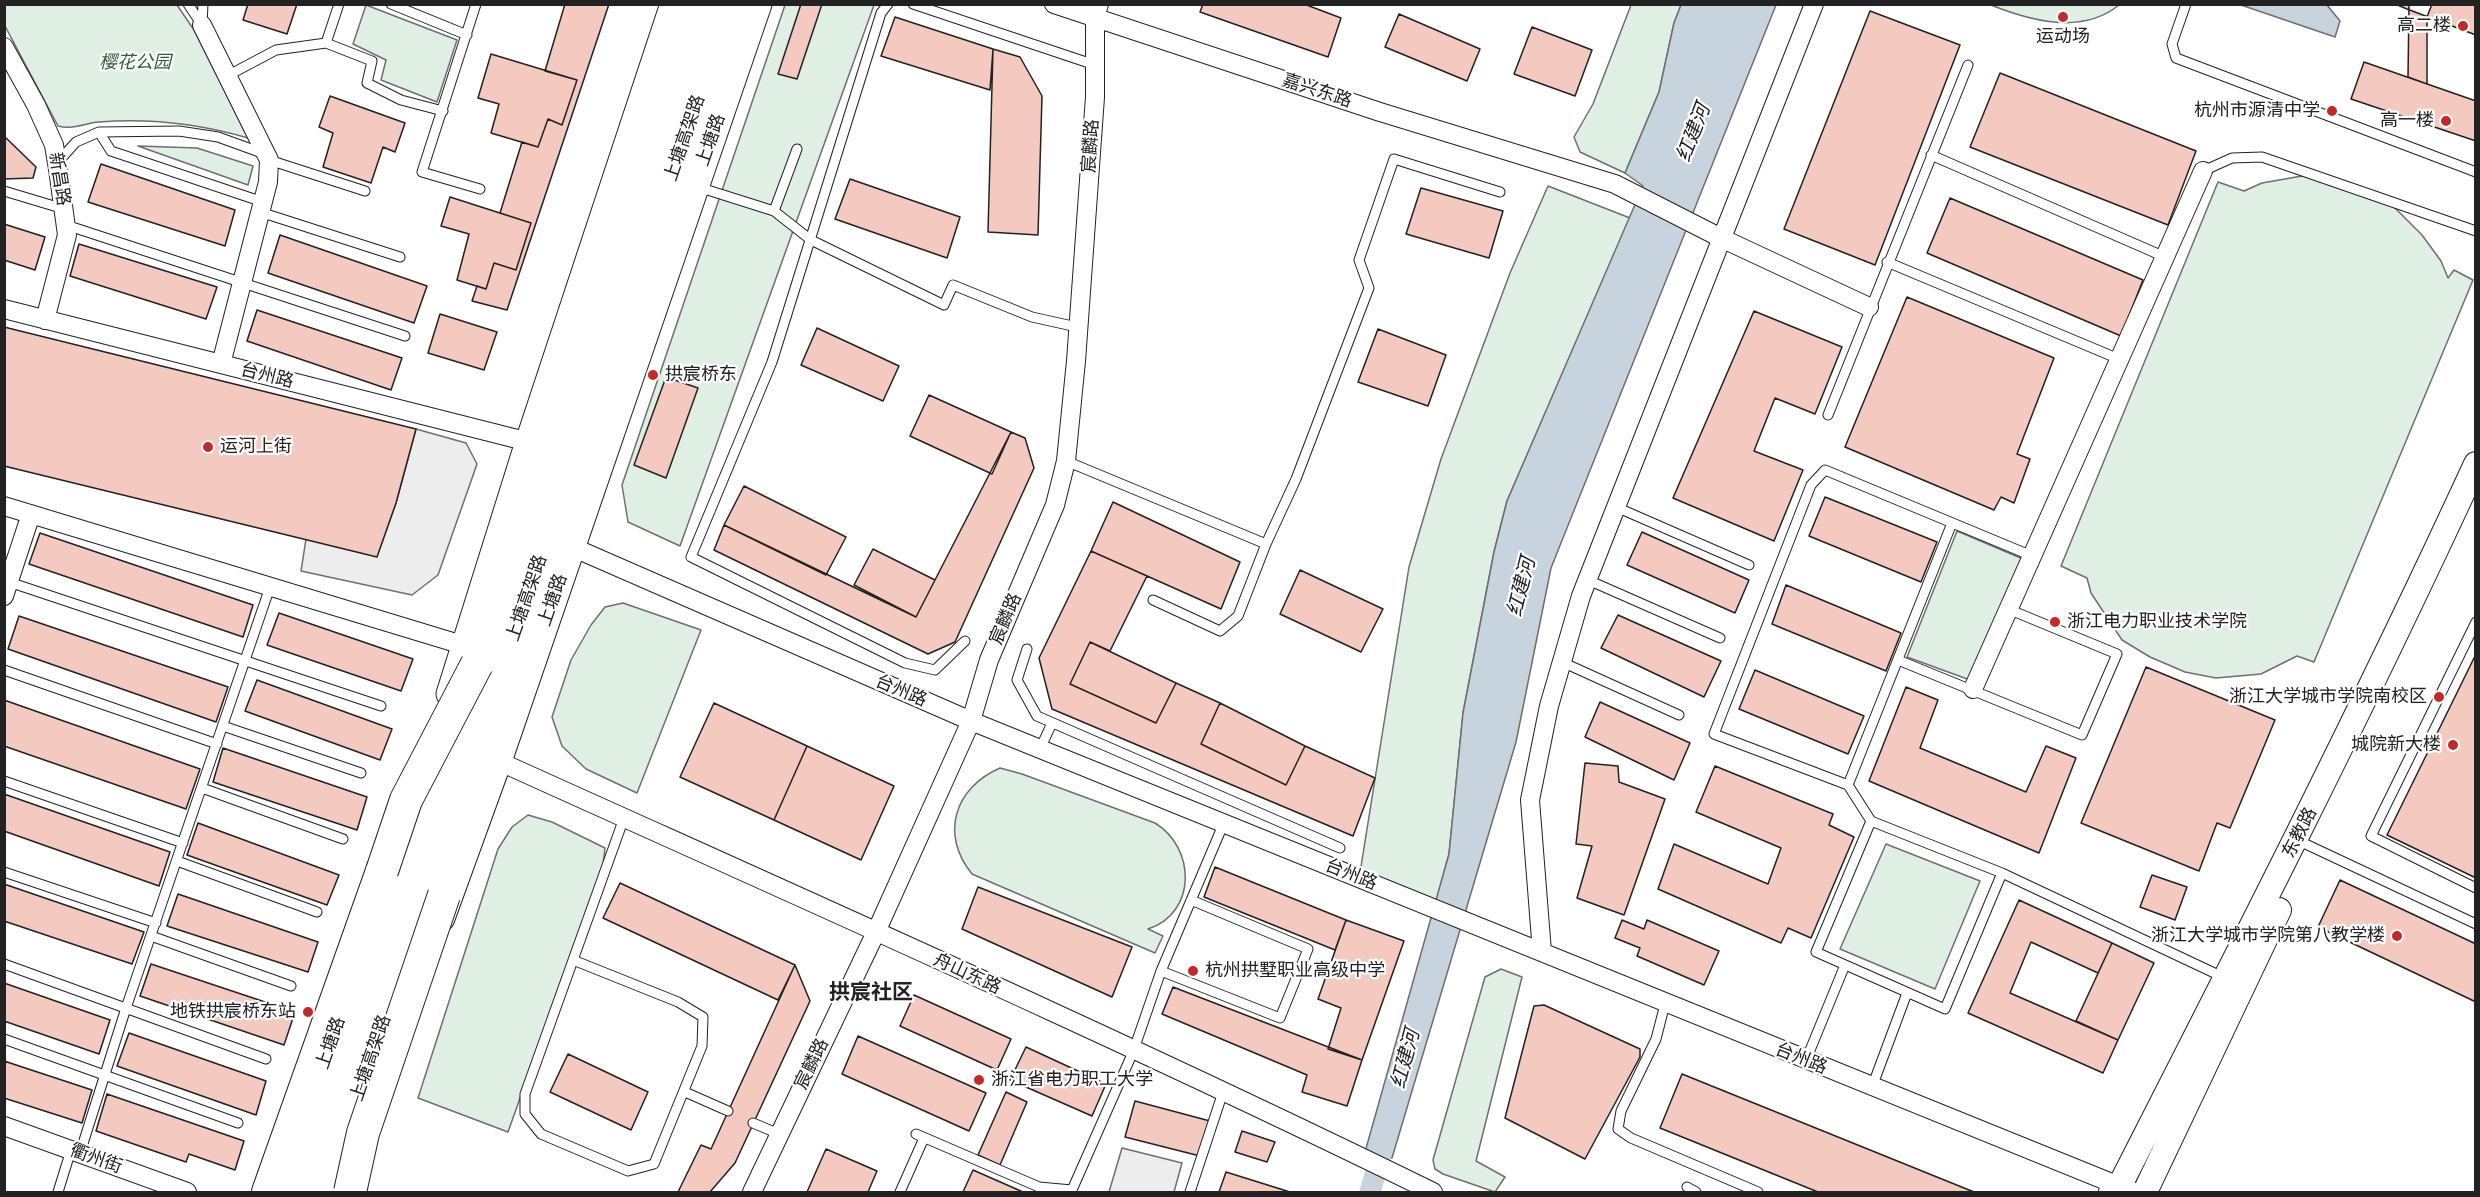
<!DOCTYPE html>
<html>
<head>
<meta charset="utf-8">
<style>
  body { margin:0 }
  #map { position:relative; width:2480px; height:1197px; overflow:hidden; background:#fff; font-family:Merriweather,serif }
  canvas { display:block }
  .frame { position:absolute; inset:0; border:6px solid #222; pointer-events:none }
</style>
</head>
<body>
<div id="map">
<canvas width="2480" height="1197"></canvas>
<div class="frame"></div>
</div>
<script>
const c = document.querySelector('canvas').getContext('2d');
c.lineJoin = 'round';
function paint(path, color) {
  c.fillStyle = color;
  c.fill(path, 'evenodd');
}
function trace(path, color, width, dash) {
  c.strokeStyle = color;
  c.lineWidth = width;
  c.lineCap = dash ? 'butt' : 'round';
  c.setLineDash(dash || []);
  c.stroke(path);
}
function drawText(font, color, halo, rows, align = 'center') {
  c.font = font + ' Merriweather,"Noto Sans SC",serif';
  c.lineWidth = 4.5;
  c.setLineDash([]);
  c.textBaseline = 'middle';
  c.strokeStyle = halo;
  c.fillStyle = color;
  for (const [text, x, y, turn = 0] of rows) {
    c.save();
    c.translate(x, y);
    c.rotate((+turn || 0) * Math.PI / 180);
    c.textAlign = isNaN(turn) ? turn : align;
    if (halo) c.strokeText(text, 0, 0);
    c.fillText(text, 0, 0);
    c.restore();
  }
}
const green = new Path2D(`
  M4 5H177L194 30 248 138C200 124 149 118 99 122 84 123 74 130 58 126L5 26Z
  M366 5 457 40 437 102 381 80 386 60 353 44Z
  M785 5H874L680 546 628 522 622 485Z
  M1631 5H1681L1674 23 1659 92 1625 173 1580 152 1574 137 1593 104Z
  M1991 5H2119C2082 35 2031 21 1991 5Z
  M138 146 197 148 253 166 248 185Z
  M2302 176 2318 177 2392 205 2422 235 2441 261 2448 278 2454 270 2473 280 2314 662 2297 656 2261 674 2216 678 2185 672 2150 657 2122 640 2091 593 2087 578 2061 566 2218 182 2244 191 2262 183Z
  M1548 186 1630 218 1507 501 1494 552 1463 713 1449 854 1434 909 1359 879 1409 567 1441 459 1510 273Z
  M1957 531 2023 559 1970 680 1907 657Z
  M623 603 701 630 637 793 586 769 562 746 552 717 571 660 591 625 605 607Z
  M1000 768 1022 774 1155 823C1196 848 1197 913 1148 929L1163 936 1155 953 972 874C940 835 954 788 1000 768Z
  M528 815 552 822 605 848 603 865 508 1132 418 1098 498 849 512 827Z
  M1886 844 1980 881 1935 989 1840 949Z
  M1501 969 1522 977 1476 1161 1505 1177 1495 1192 1443 1174 1435 1169 1433 1160 1485 977Z`);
paint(green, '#e0efe3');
trace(green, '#6f6f6f', 1.5);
const parking = new Path2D(`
  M416 429 466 443 477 464 438 575 412 595 301 571 306 539 377 556 396 503Z
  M1122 1148 1182 1163 1174 1192H1109Z`);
paint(parking, '#ededed');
trace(parking, '#6f6f6f', 1.5);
const water = new Path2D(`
  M1681 5H1776L1551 568 1516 742 1392 1158 1365 1152 1449 854 1463 713 1494 552 1507 501 1643 186 1625 173 1659 92 1674 23Z
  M2241 5H2327L2340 21 2335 37Z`);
paint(water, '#c7d3dd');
trace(water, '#6f6f6f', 1.5);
trace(new Path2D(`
  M1370 1192 1383 1147`), '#c7d3dd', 21);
const building = new Path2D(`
  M248 4H297L287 34 243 20Z
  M565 4H609L507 310 472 301 477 286 486 289 494 263 516 270 531 223 500 213 522 142 538 147 548 119 562 125 577 80 545 71Z
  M801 4H822L797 79 778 74Z
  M1304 4 1341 18 1328 57 1200 12 1203 4Z
  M2395 4H2476V35L2407 9Z
  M2409 4H2432L2427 17V84L2408 77Z
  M1870 11 1960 45 1875 265 1784 229Z
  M1399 14 1480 49 1467 81 1385 47Z
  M895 17 993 49 990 90 881 56Z
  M1532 27 1592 50 1575 96 1514 74Z
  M993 49 1020 57 1042 96 1038 235 988 232Z
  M491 54 577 80 562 125 548 119 538 147 491 133 499 104 478 98Z
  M2364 62 2476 101V141L2351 99Z
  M2000 73 2196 151 2168 225 1970 147Z
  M330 96 405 123 395 152 383 147 371 183 323 167 333 133 319 127Z
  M4 136 36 167 33 178 4 179Z
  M101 164 235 210 225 246 88 202Z
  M850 179 960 217 947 258 835 219Z
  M1421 188 1503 211 1489 258 1406 234Z
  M450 197 531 223 516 270 494 263 486 289 457 280 469 234 441 226Z
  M1950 198 2143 280 2121 336 1927 253Z
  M4 224 45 237 35 270 4 260Z
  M280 235 427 286 414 323 268 273Z
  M79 244 217 287 206 319 70 276Z
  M1907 297 2054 358 2017 454 2030 459 2014 503 2001 497 1994 510 1845 447Z
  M257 310 402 358 391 390 247 341Z
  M1754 311 1842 347 1815 414 1775 398 1754 451 1803 470 1774 541 1673 498Z
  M440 314 497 332 484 370 428 353Z
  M4 327 416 429 396 503 377 557 4 466Z
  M817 328 899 366 883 401 801 365Z
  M1378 329 1446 355 1428 406 1358 382Z
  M666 377 698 388 666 478 634 465Z
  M929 395 1011 432 992 474 910 436Z
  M1011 432 1025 438 1034 468 955 642 928 654 714 550 724 525 916 617Z
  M744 486 846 537 826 575 724 525Z
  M1825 497 1937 542 1921 582 1809 536Z
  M1113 502 1240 562 1221 609 1091 551Z
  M1642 532 1749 580 1735 613 1627 565Z
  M40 533 253 605 243 637 29 564Z
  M873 549 935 580 916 617 854 585Z
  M1091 551 1147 576 1110 651 1090 642 1070 684 1156 723 1176 683 1220 703 1201 744 1286 785 1305 746 1375 778 1353 836 1052 709 1039 658Z
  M1300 570 1383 609 1361 652 1280 614Z
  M1786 585 1901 633 1886 671 1772 624Z
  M279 613 413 659 401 691 267 645Z
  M1618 615 1721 661 1704 697 1601 648Z
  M19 616 228 687 216 722 8 649Z
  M1090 642 1176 683 1156 723 1070 684Z
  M2476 654V878L2387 835Z
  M2146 667 2275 720 2230 828 2217 823 2199 871 2081 823Z
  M1755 670 1864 716 1848 754 1739 709Z
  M257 680 392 729 380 760 245 711Z
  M1906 687 1938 700 1920 748 2026 792 2046 746 2076 758 2039 853 1869 781Z
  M4 700 200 769 186 809 4 746Z
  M1600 702 1690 743 1674 780 1585 737Z
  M714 703 807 746 774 820 680 777Z
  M1220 703 1305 746 1286 785 1201 744Z
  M807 746 894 786 861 860 774 820Z
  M223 748 367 797 357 830 213 782Z
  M1585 763 1618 766 1619 782 1665 799 1624 915 1577 898 1592 846 1576 844Z
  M1715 766 1833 814 1829 825 1854 837 1811 938 1788 928 1781 943 1658 889 1674 844 1768 884 1781 848 1696 812Z
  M4 794 170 852 159 886 4 831Z
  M198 823 339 875 327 905 187 855Z
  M1215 867 1346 920 1335 950 1204 897Z
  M2152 875 2187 887 2175 920 2140 907Z
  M2340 880 2476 944V1002L2318 927Z
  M620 883 795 965 778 1000 603 918Z
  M4 884 144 932 132 964 4 921Z
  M978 887 1132 947 1112 997 962 929Z
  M178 894 318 942 308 972 167 926Z
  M2019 900 2112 943 2098 973 2031 942 2010 993 2118 1040 2103 1073 1968 1013Z
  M1346 920 1404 941 1362 1060 1328 1049 1341 1008 1318 999Z
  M1622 920 1644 929 1647 920 1719 951 1704 985 1637 956 1640 948 1615 938Z
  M2112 943 2154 963 2118 1040 2076 1021Z
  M151 964 295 1012 284 1045 140 996Z
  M795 965 810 1001 735 1163 710 1192H678L701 1145 711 1149Z
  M4 983 110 1020 99 1054 4 1021Z
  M1173 987 1362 1060 1347 1106 1302 1092 1307 1075 1162 1014Z
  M914 995 1011 1039 997 1070 900 1026Z
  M1544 1005 1640 1049V1057L1585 1159 1505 1118 1534 1006Z
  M129 1033 266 1081 256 1115 117 1066Z
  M858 1036 986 1093 969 1131 842 1074Z
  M1026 1047 1106 1084 1092 1116 1010 1080Z
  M568 1054 648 1092 631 1130 550 1092Z
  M4 1061 92 1090 82 1123 4 1098Z
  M1682 1074 1974 1192H1818L1660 1128Z
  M1006 1092 1027 1102 1000 1165 978 1155Z
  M107 1094 244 1141 235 1170 189 1154 186 1162 96 1131Z
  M1135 1101 1210 1121 1200 1156 1125 1137Z
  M1242 1131 1275 1142 1267 1162 1235 1152Z
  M826 1149 877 1171 868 1192H807Z
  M973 1170 1023 1192H963Z
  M1226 1172 1290 1192H1219Z`);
paint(building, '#f3c9c0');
trace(building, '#222', 1.5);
const lane = new Path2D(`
  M188 4 202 25
  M391 4 467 35
  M476 4 422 172 480 189
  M888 4 881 13 772 362 691 557 905 663 935 670 965 641
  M913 4 1095 65
  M2186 4 2172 44 2176 58 2476 172
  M202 25 203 4
  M326 43 372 61 367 83 401 100 443 111
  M227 76 276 50 326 43 339 4
  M99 132 111 151 263 202
  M1931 155 2165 257
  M269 160 365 191
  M57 163 76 142 99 132 179 131 218 137 265 154
  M2203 171 2232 158 2262 157 2476 231
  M698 187 774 211 811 240 944 305 953 285 1032 317 1077 327
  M4 191 64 209
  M774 211 797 149
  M260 212 400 257
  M66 225 405 336
  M1887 262 2119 359
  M1828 415 1968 65
  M1066 461 1266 544 1296 479 1369 288 1359 260 1394 159 1500 192
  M1616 507 1749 565
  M1952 523 1848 785 1871 821 1816 952 1945 1009 2002 873
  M1588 580 1720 638
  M9 582 381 706
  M1153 600 1220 631 1238 616 1266 544
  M2476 622 2371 836 2476 888
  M1027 649 1017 680 1037 716 1340 848
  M1898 660 2082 735 2117 654 2008 609
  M1562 662 1679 715
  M4 670 217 744
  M223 726 361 773
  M1040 749 1052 723
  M4 781 183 843
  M1848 785 1714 734 1811 485 1825 470 2032 556
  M202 788 343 839
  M1871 821 2002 873 2225 978
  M2297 840 2476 924
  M177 861 317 912
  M4 872 156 923
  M151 936 291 986
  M573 960 678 1002 703 1017 702 1046 654 1164 628 1171 541 1134 525 1114V1094L624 818
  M4 964 266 1059
  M1161 971 1280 1018 1308 949 1191 900
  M1665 1004 1656 1039 1621 1111 1618 1129 1631 1138 1758 1192
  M4 1039 238 1123
  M1806 1060 1845 965
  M1872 1087 1907 993
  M685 1092 728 1111
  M753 1123 779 1134
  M916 1134 1039 1187 1072 1190 1133 1052 1161 971 1223 825
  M80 1153 126 1008 270 587
  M1687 1187 1696 1192
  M58 1192 71 1150
  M900 1192 924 1138
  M1190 1192 1223 1092`);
const street = new Path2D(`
  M1054 4 1380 112 1615 184 1721 238 1869 307
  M202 25 269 160 268 182 221 364
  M4 47 36 105 54 145 58 169 67 235 45 320
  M4 309 529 442
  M4 506 466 646
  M572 547 971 721 2134 1192
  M4 596 31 514
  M1973 689 2203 171
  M498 761C810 902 1125 1041 1433 1192
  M1542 952 1530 800 1549 706 1581 596 1814 4
  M4 1126 187 1192
  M752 1192 876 932 971 721 989 660 1055 505 1066 461 1076 361 1095 97V18L1099 4`);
const secondary = new Path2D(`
  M2111 1192 2119 1187C2241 948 2363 709 2476 464
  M2145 1192 2279 910`);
const primary = new Path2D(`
  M450 694 529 442 674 4
  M441 918 498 761 758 4`);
const highway = new Path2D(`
  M268 1192 382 871
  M297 1192 702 4
  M325 1192 731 4`);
trace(lane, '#222', 11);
trace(street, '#222', 20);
trace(secondary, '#222', 26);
trace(primary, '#222', 29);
trace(highway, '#222', 34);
trace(lane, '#fff', 9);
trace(street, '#fff', 18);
trace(secondary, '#fff', 24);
trace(primary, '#fff', 27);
trace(highway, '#fff', 32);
const highwayBridge = new Path2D(`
  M382 871 406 800 477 664
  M350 1192 363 1133 444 895`);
trace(highwayBridge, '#222', 34, []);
trace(highwayBridge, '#fff', 32);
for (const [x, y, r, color] of [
  [2063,17,6,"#c62828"],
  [2463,26,6,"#c62828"],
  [2332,111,6,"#c62828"],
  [2446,121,6,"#c62828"],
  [653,375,6,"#c62828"],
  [208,447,6,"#c62828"],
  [2055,622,6,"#c62828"],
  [2439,697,6,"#c62828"],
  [2453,745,6,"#c62828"],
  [2397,936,6,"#c62828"],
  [1193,971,6,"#c62828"],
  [308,1012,6,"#c62828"],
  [979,1080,6,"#c62828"]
]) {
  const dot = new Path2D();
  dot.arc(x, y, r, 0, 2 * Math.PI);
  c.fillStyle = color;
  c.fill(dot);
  trace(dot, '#fff', 2);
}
drawText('18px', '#222', '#fff', [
  ["高二楼",2451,26],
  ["运动场",2063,37,"center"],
  ["杭州市源清中学",2320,111],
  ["高一楼",2434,121],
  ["拱宸桥东",665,375,"left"],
  ["运河上街",220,447,"left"],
  ["浙江电力职业技术学院",2067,622,"left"],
  ["浙江大学城市学院南校区",2427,697],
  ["城院新大楼",2441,745],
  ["浙江大学城市学院第八教学楼",2385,936],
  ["杭州拱墅职业高级中学",1205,971,"left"],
  ["地铁拱宸桥东站",296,1012],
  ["浙江省电力职工大学",991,1080,"left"]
], 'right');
drawText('italic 18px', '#2f5e38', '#fff', [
  ["樱花公园",135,63]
]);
drawText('18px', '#222', '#fff', [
  ["嘉兴东路",1317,91,18],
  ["上塘高架路",685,138,-71],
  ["上塘路",711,140,-71],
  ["宸麟路",1091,146,-86],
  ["新昌路",59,179,81],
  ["台州路",267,376,14],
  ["上塘高架路",527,598,-71],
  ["上塘路",553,600,-71],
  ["宸麟路",1006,619,-67],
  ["台州路",901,691,23],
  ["东教路",2300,833,-63],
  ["台州路",1351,875,22],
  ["舟山东路",967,974,25],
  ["上塘路",331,1043,-71],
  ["上塘高架路",371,1058,-71],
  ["台州路",1801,1059,22],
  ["宸麟路",812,1064,-64],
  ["衢州街",96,1159,20]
]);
drawText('italic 20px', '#222', '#fff', [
  ["红建河",1694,133,-69],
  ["红建河",1522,587,-76],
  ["红建河",1406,1059,-75]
]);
drawText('bold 21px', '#222', '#fff', [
  ["拱宸社区",871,993]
]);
</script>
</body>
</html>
